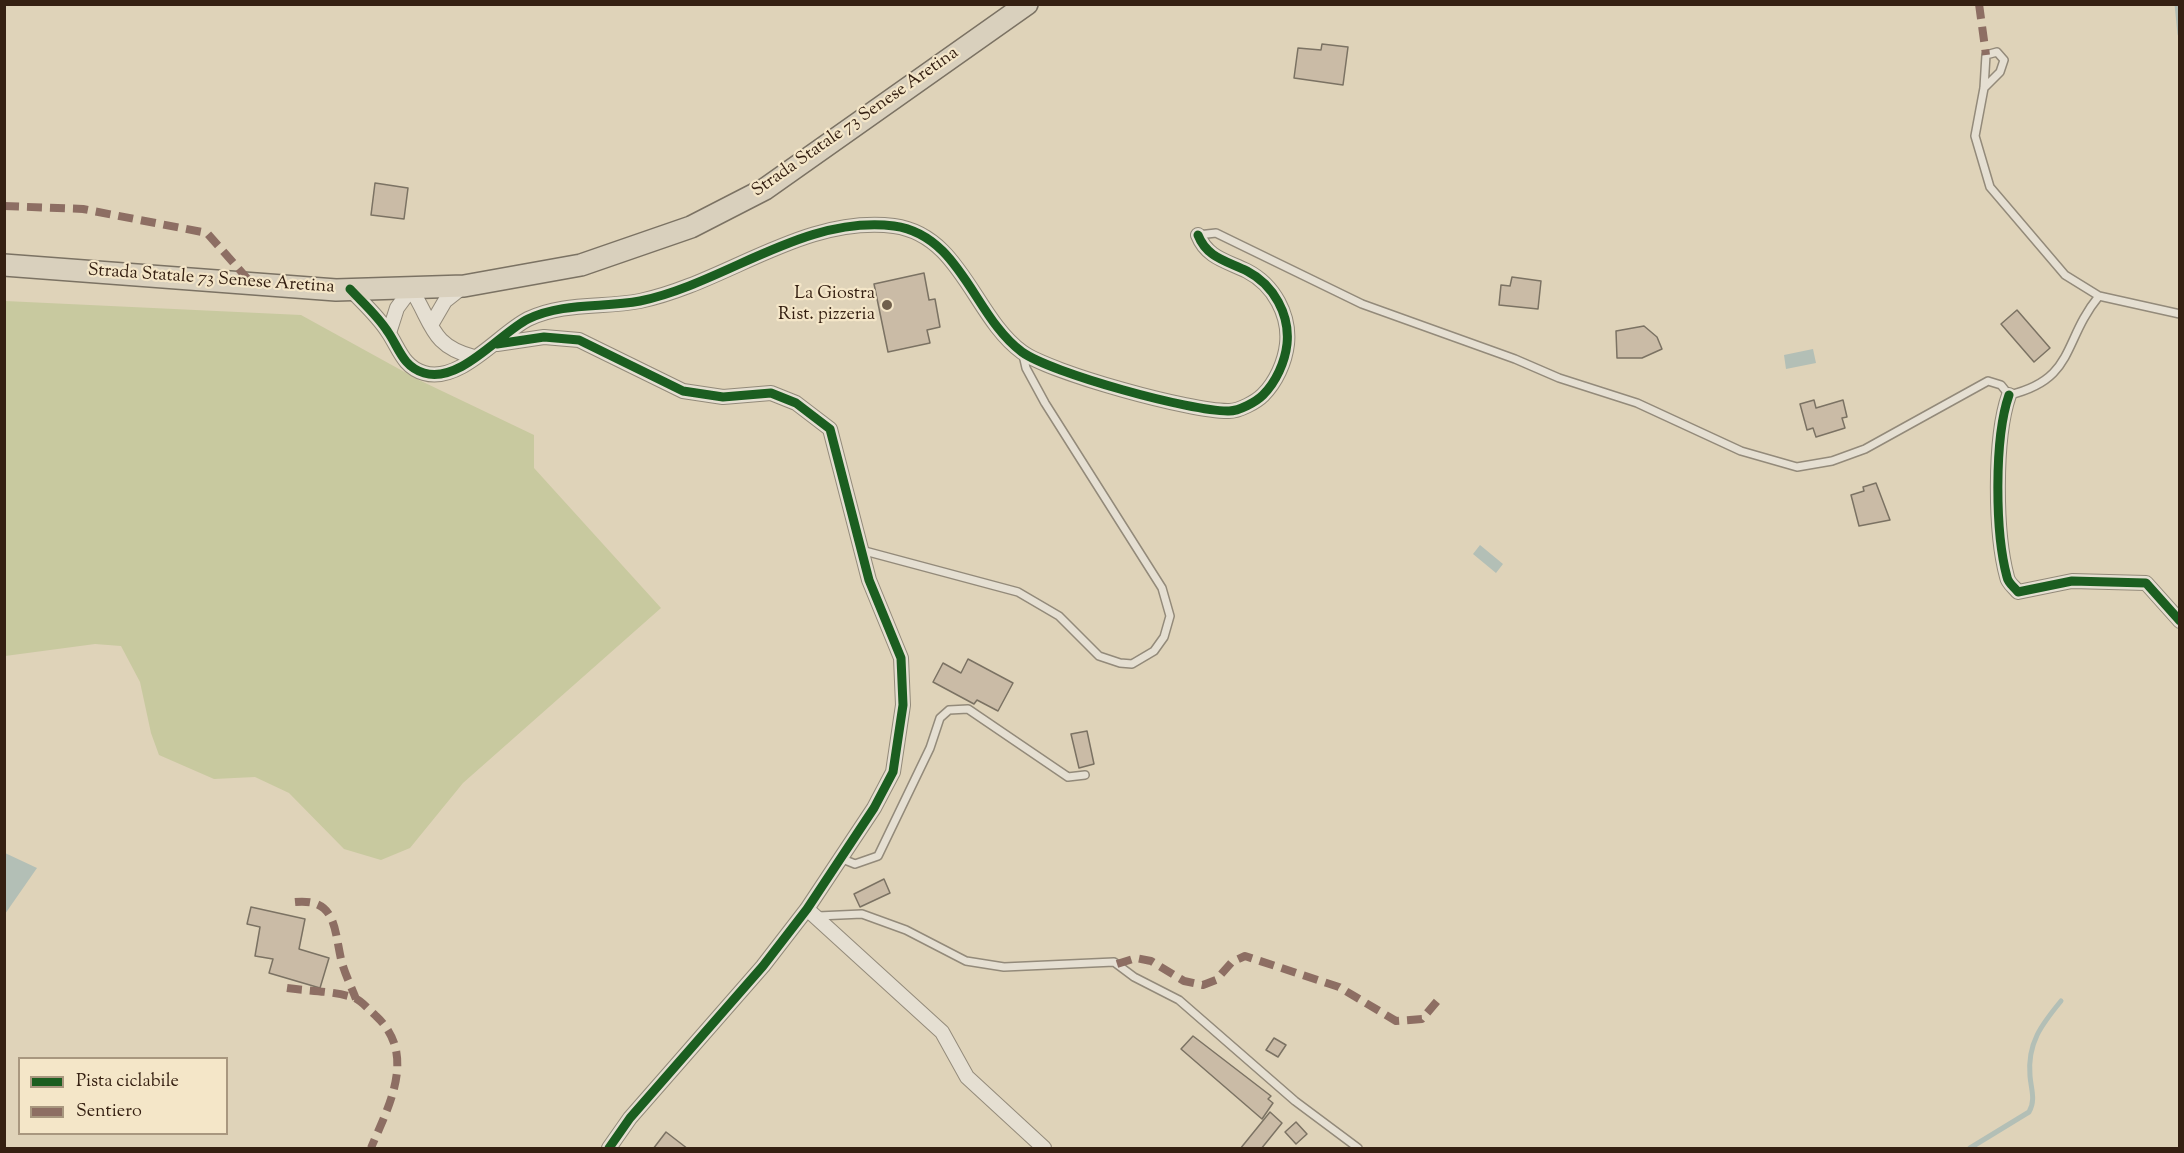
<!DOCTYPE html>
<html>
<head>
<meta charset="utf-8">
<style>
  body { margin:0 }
  #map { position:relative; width:2184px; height:1153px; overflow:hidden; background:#dfd3b9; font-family:"Sorts Mill Goudy",serif }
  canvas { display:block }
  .frame { position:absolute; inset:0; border:6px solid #352012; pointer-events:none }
  .legend { position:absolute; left:18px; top:1057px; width:210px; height:78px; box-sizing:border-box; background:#f4e6c8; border:2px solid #a8977f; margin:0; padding:8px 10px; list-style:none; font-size:18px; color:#352012 }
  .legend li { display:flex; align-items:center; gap:12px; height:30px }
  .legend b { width:30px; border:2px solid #a8977f }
</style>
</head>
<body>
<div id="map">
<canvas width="2184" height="1153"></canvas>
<div class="frame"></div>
<ul class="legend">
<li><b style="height:8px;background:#1b5e20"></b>Pista ciclabile</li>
<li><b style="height:8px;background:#8d6e63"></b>Sentiero</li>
</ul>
</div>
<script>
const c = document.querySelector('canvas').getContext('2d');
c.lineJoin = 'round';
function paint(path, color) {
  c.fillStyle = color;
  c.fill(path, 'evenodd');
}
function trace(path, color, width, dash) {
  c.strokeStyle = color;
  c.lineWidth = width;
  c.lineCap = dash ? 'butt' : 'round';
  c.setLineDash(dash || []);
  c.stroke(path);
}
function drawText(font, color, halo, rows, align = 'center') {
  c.font = font + ' "Sorts Mill Goudy",serif';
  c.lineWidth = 4.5;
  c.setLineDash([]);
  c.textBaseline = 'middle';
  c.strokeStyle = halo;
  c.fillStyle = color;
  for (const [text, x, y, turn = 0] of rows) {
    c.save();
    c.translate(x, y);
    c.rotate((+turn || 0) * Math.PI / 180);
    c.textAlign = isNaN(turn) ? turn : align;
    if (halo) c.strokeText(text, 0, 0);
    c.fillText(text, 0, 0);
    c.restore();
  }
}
paint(new Path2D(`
  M5 301 301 315 419 380 534 435V468L661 608 463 783 410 848 381 860 344 849 289 793 255 777 214 779 159 755 151 733 140 682 121 646 95 644 5 656Z`), '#c8c99f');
paint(new Path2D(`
  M1813 349 1816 363 1786 369 1784 355Z
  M1480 545 1503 564 1496 573 1473 554Z
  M5 853 37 868 5 914Z`), '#b3bfb6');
trace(new Path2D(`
  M2177 4 2180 34
  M1970 1148 2029 1112C2036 1100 2031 1089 2030 1076 2027 1043 2042 1024 2061 1001`), '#b3bfb6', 5);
const building = new Path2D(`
  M1322 44 1348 47 1343 85 1294 78 1298 48 1321 50Z
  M375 183 408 188 404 219 371 215Z
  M924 273 929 300 935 299 940 327 927 330 930 343 888 352 874 284Z
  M1512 277 1541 281 1538 309 1499 305 1501 285 1510 286Z
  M2017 310 2050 348 2034 362 2001 324Z
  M1644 326 1657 337 1662 349 1642 358H1617L1616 331Z
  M1814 400 1816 408 1843 400 1847 417 1842 418 1845 428 1816 437 1813 428 1807 430 1800 404Z
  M1876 483 1890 520 1859 526 1851 495 1864 491 1863 487Z
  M968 659 1013 683 998 711 977 700 974 704 933 682 943 663 961 673Z
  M1087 731 1094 764 1079 768 1071 734Z
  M884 879 890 893 860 907 854 894Z
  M251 907 305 919 299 949 329 958 320 988 269 973 273 959 255 956 260 927 247 924Z
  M1193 1036 1271 1096 1268 1099 1273 1103 1262 1119 1181 1049Z
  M1274 1038 1286 1045 1278 1057 1266 1050Z
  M1270 1112 1282 1123 1261 1149H1240Z
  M1296 1122 1307 1134 1296 1144 1285 1132Z
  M666 1132 688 1149H653Z`);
paint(building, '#cabba6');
trace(building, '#7b7263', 1.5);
const service = new Path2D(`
  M1984 88 2000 72 2004 60 1997 52 1986 55 1984 88 1975 136 1990 187 2065 275 2099 296 2180 314
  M1198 235 1216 233 1362 304 1515 359 1559 378 1637 403 1741 451 1797 467 1832 461 1865 449 1988 381 2001 385 2009 395C2076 379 2062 341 2099 296
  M861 550 1018 592 1059 616 1099 656 1120 663 1132 664 1154 651 1164 637 1170 616 1162 588 1045 403 1026 368 1023 355
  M840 858 855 864 878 856 930 748 940 718 949 710 968 709 1068 777 1085 775
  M818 916 862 914 906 930 966 961 1004 967 1114 962 1134 977 1179 1000 1295 1101 1358 1148`);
const minor = new Path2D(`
  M350 289C363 303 378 316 388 332 399 348 403 367 424 373 460 384 500 333 528 319 563 302 603 308 640 301 726 283 803 215 894 226 961 235 974 317 1022 352 1051 373 1192 412 1229 411 1239 411 1256 402 1263 395 1276 382 1285 362 1287 344 1290 315 1274 285 1247 271 1227 261 1207 258 1198 235
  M431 325 445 301 464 286
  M389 333 397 308 411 289C433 323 430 346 474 357
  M497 344 544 337 579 340 683 391 723 397 771 393 796 403 830 429 869 580 901 658 903 705 893 772 874 808 807 909 763 966 630 1118 609 1148
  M2009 395C1994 438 1995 533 2007 577 2008 583 2014 587 2018 592L2072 581 2146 583 2180 621
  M807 909 942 1032 967 1077 1044 1148`);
const primary = new Path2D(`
  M4 265 336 290 464 286 581 265 691 227 765 189 1027 4`);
trace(service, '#938a7a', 10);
trace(minor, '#938a7a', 16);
trace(primary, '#7b7263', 24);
trace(service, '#e5dfd2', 7);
trace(minor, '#e5dfd2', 14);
trace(primary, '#d9d0bd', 21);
trace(new Path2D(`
  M1979 4 1986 55
  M4 206 83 209 207 233 252 284
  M295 902C336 898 334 928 341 959 344 972 351 986 356 999
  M1117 964 1136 958 1151 961 1184 981 1203 985 1216 980 1232 962 1245 956 1339 987 1396 1021 1422 1019 1439 999
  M287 988C308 991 335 991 355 998 362 1001 370 1011 376 1016 418 1055 388 1107 371 1148`), '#8d6e63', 8, [15, 8]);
trace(new Path2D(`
  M350 289C363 303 378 316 388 332 399 348 403 367 424 373 460 384 500 333 528 319 563 302 603 308 640 301 726 283 803 215 894 226 961 235 974 317 1022 352 1051 373 1192 412 1229 411 1239 411 1256 402 1263 395 1276 382 1285 362 1287 344 1290 315 1274 285 1247 271 1227 261 1207 258 1198 235
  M497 344 544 337 579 340 683 391 723 397 771 393 796 403 830 429 869 580 901 658 903 705 893 772 874 808 807 909 763 966 630 1118 609 1148
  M2009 395C1994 438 1995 533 2007 577 2008 583 2014 587 2018 592L2072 581 2146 583 2180 621`), '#1b5e20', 9);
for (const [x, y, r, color] of [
  [887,305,6,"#705f4c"]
]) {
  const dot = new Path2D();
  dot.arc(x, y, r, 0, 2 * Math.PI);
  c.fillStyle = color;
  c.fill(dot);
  trace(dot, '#f4e6c8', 2);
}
drawText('18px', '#352012', '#f4e6c8', [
  ["Strada Statale 73 Senese Aretina",856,123,-35],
  ["Strada Statale 73 Senese Aretina",211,280,4]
]);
drawText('18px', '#352012', '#f4e6c8', [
  ["La Giostra",875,295],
  ["Rist. pizzeria",875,316]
], 'right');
</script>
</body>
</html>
